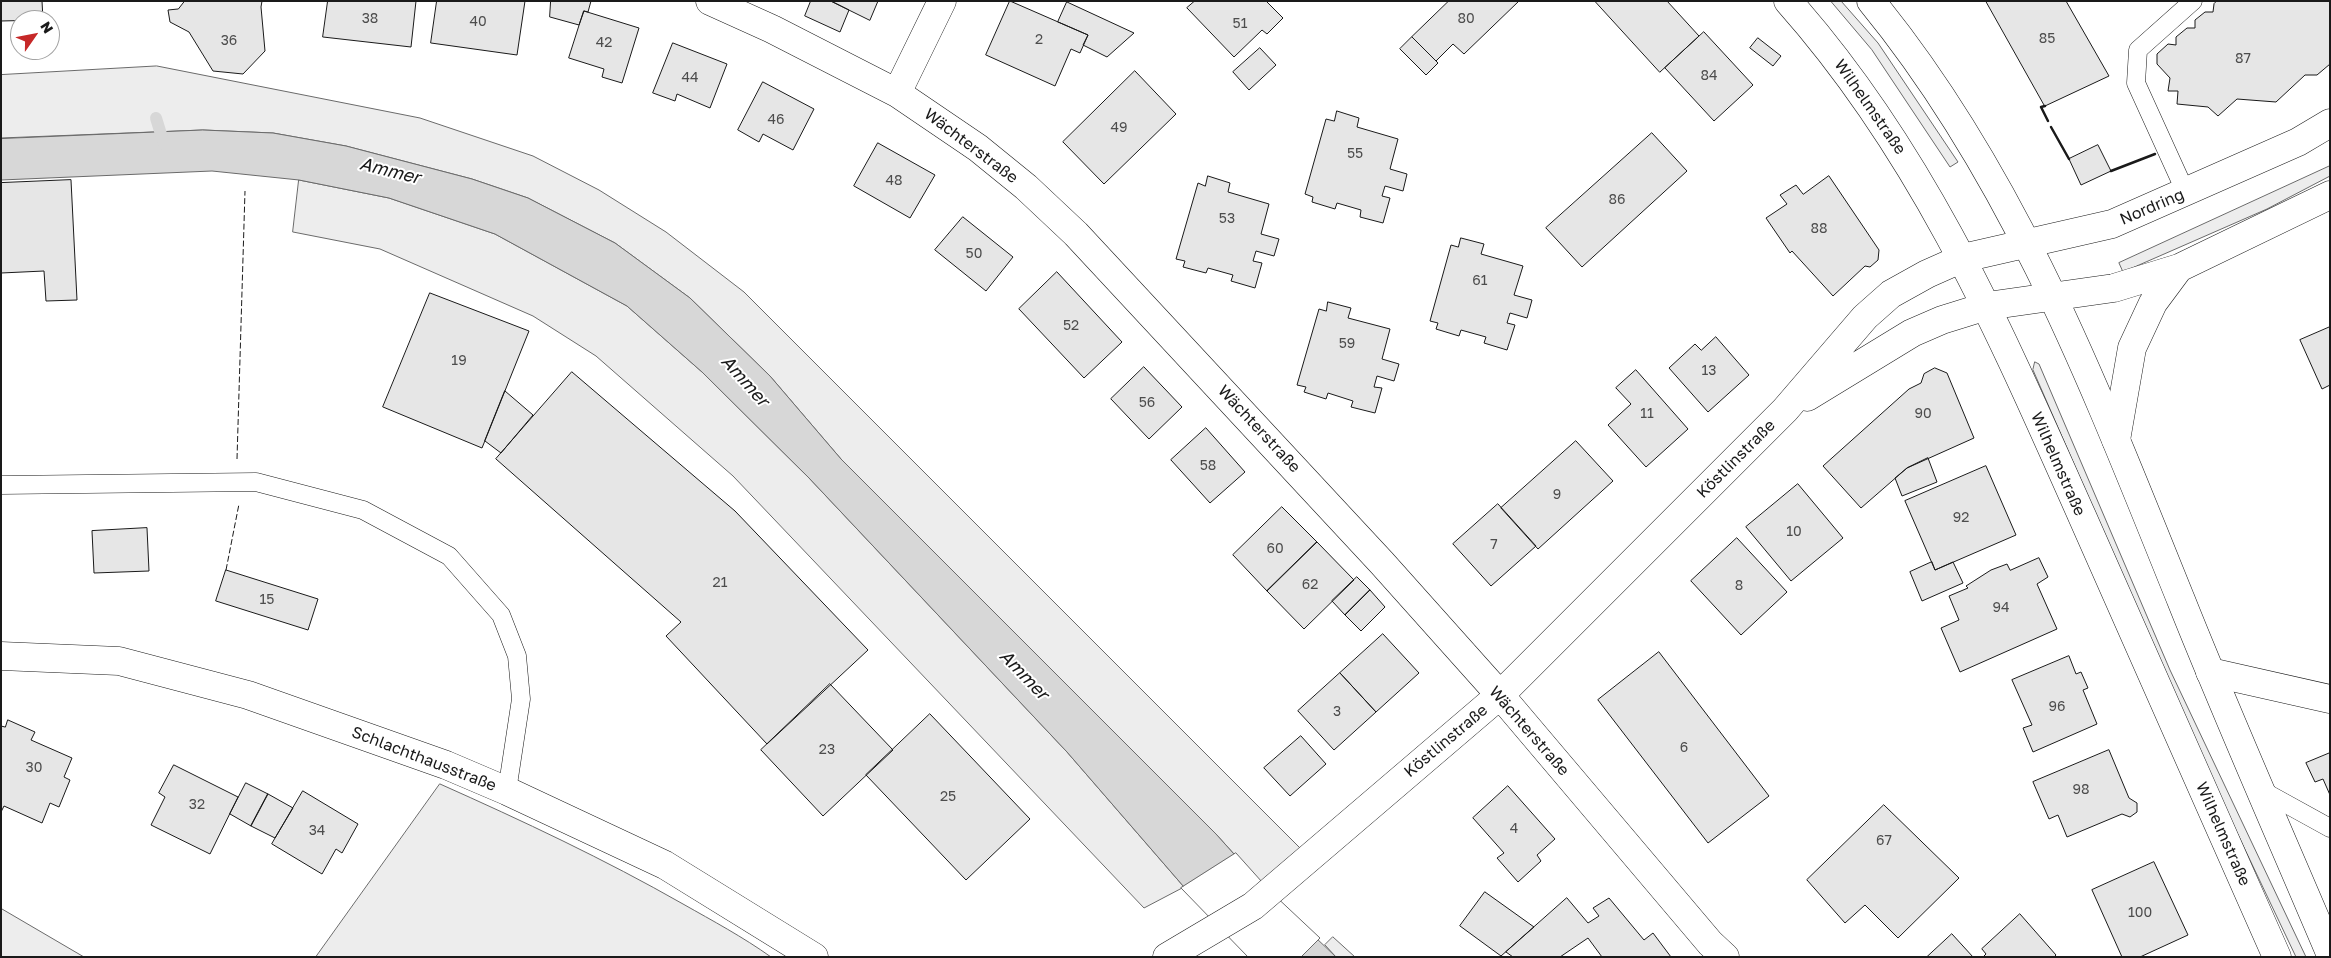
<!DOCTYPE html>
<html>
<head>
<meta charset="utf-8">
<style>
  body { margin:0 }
  #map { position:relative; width:2331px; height:958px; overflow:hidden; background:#fff; font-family:"Golos Text",sans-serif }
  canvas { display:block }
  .frame { position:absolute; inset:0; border:2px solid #1a1a1a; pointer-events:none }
  .north { position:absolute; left:10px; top:10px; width:50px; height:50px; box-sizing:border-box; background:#fff; border:1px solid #a3a3a3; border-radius:50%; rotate:57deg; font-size:14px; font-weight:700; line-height:20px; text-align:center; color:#1a1a1a }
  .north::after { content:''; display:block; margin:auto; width:18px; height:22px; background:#c62828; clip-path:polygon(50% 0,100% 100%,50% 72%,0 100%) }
</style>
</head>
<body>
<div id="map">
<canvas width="2331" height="958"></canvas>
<div class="frame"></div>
<div class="north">N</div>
</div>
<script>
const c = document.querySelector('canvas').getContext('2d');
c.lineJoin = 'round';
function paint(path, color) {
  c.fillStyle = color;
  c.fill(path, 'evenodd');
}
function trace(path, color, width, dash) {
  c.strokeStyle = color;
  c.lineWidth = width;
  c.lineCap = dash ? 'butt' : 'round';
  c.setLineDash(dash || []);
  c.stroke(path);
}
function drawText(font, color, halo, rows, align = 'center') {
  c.font = font + ' "Golos Text",sans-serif';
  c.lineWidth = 4;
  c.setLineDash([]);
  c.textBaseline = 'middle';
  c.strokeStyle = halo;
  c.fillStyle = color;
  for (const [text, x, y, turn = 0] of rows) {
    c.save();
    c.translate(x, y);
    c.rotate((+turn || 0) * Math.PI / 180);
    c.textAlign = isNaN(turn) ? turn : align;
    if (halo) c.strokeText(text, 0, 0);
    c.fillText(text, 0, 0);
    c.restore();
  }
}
const green = new Path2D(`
  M1831 1H1841L1878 43 1958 162 1950 167 1872 50Z
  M157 66 420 118 533 156 599 190 666 232 744 292 1312 860 1269 893 1216 834 841 459 770 376 690 298 615 243 528 198 472 179 346 146 273 133 203 130 1 138V75Z
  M2330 166V176L2267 209 2123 272 2119 263Z
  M299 180 389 198 495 234 627 306 702 372 809 478 1067 752 1184 887 1144 908 733 476 596 356 533 316 380 249 293 232Z
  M2035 362 2039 364 2170 670 2306 957H2296L2204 763 2033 370Z
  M440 784C523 821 604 859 683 904 713 921 743 937 771 957H316Z
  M1 908 2 909 84 957H1Z
  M1333 937 1355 957H1336L1325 945Z`);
paint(green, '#ededed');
trace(green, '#6a6a6a', 1);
const water = new Path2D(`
  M203 130 273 133 346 146 472 179 528 198 615 243 690 298 770 376 841 459 1216 834 1269 893 1336 957H1252L1184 887 1067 752 809 478 702 372 627 306 495 234 389 198 299 180 212 171 1 180V139Z`);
paint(water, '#d7d7d7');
trace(water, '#6a6a6a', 1);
const pier = new Path2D(`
  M1236 853 1271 892 1320 938 1301 957H1248L1181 888Z`);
paint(pier, '#fff');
trace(pier, '#6a6a6a', 1);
trace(new Path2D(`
  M156 118 164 144`), '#d7d7d7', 12);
const building = new Path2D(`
  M1 1H42L43 20 1 21Z
  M185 1H262L261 7 265 51 243 74 213 71 189 32 170 22 168 10 178 9Z
  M328 1H416L411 47 323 37Z
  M437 1H525L517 55 431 43Z
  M551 1H591L588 12 584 11 579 25 550 17Z
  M811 1H831L849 10 840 32 805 16Z
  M831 1H878L870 20Z
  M1010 1 1088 35 1080 53 1071 49 1055 86 986 55Z
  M1195 1H1266L1283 18 1267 34 1262 30 1234 57 1187 8Z
  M1449 1H1519L1464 54 1453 44 1436 61 1412 37Z
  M1595 1H1667L1699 36 1660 72Z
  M1986 1H2066L2109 76 2045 106Z
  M2217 1H2330V64L2317 75H2305L2276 102 2237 99 2218 116 2208 107 2177 104 2178 91H2168L2170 78 2157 64V54L2168 44 2176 45V37L2187 28H2195V20L2205 12H2213L2214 4Z
  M1067 2 1134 33 1107 57 1083 45 1088 35 1058 22Z
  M584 11 639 28 622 83 602 77 604 69 569 58Z
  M1704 32 1753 85 1714 121 1665 68Z
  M1412 37 1438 63 1426 75 1400 49Z
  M1758 38 1781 56 1773 66 1750 48Z
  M673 43 727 64 710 108 677 94 675 101 653 93Z
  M1260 48 1276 65 1249 90 1233 72Z
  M1135 71 1176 114 1104 184 1063 142Z
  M763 82 814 109 793 150 763 134 759 142 738 130Z
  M1337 111 1359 118 1357 127 1398 139 1390 169 1407 174 1403 191 1385 186 1382 196 1390 198 1383 223 1360 217 1361 210 1337 203 1335 209 1312 202 1313 197 1305 194 1326 119 1334 121Z
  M1652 133 1687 171 1582 267 1546 228Z
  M878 143 935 175 910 218 854 186Z
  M2098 145 2111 171 2081 185 2069 159Z
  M1208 176 1230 183 1228 192 1269 204 1261 234 1279 239 1274 256 1256 251 1253 261 1262 263 1255 288 1231 281 1233 275 1208 268 1206 273 1183 267 1185 261 1176 259 1198 183 1205 186Z
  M1829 176 1879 250 1878 260 1870 267 1865 266 1833 296 1792 251 1790 253 1766 218 1787 204 1780 195 1796 185 1803 194Z
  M71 180 77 300 46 301 44 271 1 273V183Z
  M963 217 1013 257 986 291 935 250Z
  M1461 238 1484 244 1481 254 1523 266 1514 295 1532 300 1527 318 1510 313 1507 323 1515 325 1507 350 1484 343 1486 337 1461 330 1459 336 1436 329 1438 323 1430 321 1451 245 1458 247Z
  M1057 272 1122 342 1084 378 1019 309Z
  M430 293 529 331 482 448 383 407Z
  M1328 302 1351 308 1348 318 1390 329 1382 359 1399 364 1394 381 1377 376 1374 387 1382 388 1375 413 1351 407 1353 401 1328 393 1326 399 1304 392 1306 387 1297 385 1319 309 1326 311Z
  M2330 327V385L2322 389 2300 340Z
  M1716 337 1749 375 1708 412 1669 368 1695 344 1701 350Z
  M1144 367 1182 407 1149 439 1111 399Z
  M1935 368 1947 373 1974 438 1907 468 1861 508 1823 466 1909 389 1921 383 1924 374Z
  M1636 370 1688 429 1646 467 1608 425 1631 404 1616 388Z
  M572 372 735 511 868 650 767 744 666 636 681 622 496 459Z
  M505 391 533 415 501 453 485 441Z
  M1206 428 1245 472 1210 503 1171 460Z
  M1576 441 1613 481 1538 549 1501 508Z
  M1928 458 1937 482 1902 496 1895 478 1907 468Z
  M1986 466 2016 535 1935 570 1905 501Z
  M1798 484 1843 538 1791 581 1746 527Z
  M1498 504 1536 546 1491 586 1453 544Z
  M1282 507 1317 542 1267 591 1233 555Z
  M147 528 149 571 94 573 92 531Z
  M1737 538 1787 592 1741 635 1691 581Z
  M1317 542 1354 580 1304 629 1267 591Z
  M2039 558 2048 577 2037 584 2057 629 1960 672 1941 628 1959 620 1949 596 1968 588 1966 586 1991 570 2007 564 2010 570Z
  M1932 562 1935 570 1953 562 1963 583 1922 601 1910 572Z
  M226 570 318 599 308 630 216 601Z
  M1357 577 1370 590 1345 615 1332 601Z
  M1370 590 1385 607 1361 631 1345 615Z
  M1383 634 1419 673 1376 712 1340 673Z
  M1659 652 1769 796 1708 843 1598 700Z
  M2069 656 2076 674 2081 672 2088 688 2083 690 2097 724 2033 752 2023 728 2032 725 2012 680Z
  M1340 673 1376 712 1334 750 1298 711Z
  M830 684 893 750 823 816 761 750Z
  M930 714 1030 819 966 880 866 775Z
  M8 720 35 732 31 740 72 758 64 777 70 780 59 807 50 803 42 823 4 806 1 812V726L5 727Z
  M1301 736 1326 764 1290 796 1264 768Z
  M2109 750 2129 798 2137 803V812L2130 817 2122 814 2067 837 2058 815 2049 819 2033 782Z
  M2330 753V795L2323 779 2315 782 2306 763Z
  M174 765 238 797 210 854 151 825 165 797 159 793Z
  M246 783 268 794 251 826 230 814Z
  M1508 786 1555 839 1537 855 1541 861 1518 882 1497 858 1504 853 1473 818Z
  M303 791 358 824 342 853 336 849 322 874 272 844Z
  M268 794 293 808 275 838 251 826Z
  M1884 805 1959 878 1898 938 1865 905 1845 923 1807 880Z
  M2154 862 2188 935 2140 957H2122L2092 890Z
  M1485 892 1534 927 1501 956 1460 926Z
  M1567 898 1588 923 1599 916 1593 908 1609 898 1644 940 1653 933 1671 957H1602L1588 938 1560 957H1513L1506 952Z
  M2020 914 2056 955 2054 957H1983L1986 954 1982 949Z
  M1952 934 1973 957H1927Z`);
paint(building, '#e6e6e6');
trace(building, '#1a1a1a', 1);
const service = new Path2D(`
  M2186 193 2136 83 2138 50 2193 1
  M1 485 256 482 363 510 449 556 501 615 517 656 521 699 507 791
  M2261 790 2330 828`);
const minor = new Path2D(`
  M710 1 772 29 897 93 978 148 1026 187 1076 234 1382 563 1500 695 1710 943 1725 957
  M897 93 942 1
  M1807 397 1912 333 1942 320 1987 306
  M1 656 119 661 248 695 446 765 507 791 665 865 814 957
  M2210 672 2330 699
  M1167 957 1253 906 1500 695 1785 410 1865 317 1891 294 1927 274 1963 258`);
const tertiary = new Path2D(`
  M1963 258 2112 224 2298 142 2330 123
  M1987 306 2114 288 2179 268 2330 195
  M2116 440 2132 348 2153 303 2179 268`);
const secondary = new Path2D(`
  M1788 1C1924 154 2000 332 2082 516 2147 663 2212 810 2277 957
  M1871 1C2016 178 2096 390 2181 600 2228 718 2280 835 2330 953`);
trace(service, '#1a1a1a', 19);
trace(minor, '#1a1a1a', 29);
trace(tertiary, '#1a1a1a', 29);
trace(secondary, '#1a1a1a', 29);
trace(service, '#fff', 18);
trace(minor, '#fff', 28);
trace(tertiary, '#fff', 28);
trace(secondary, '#fff', 28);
trace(new Path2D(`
  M237 459 245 191
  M226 570 239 504`), '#1a1a1a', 1, [6, 2.5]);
trace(new Path2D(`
  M2045 106 2041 107 2048 121
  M2051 127 2069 159
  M2111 171 2155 154`), '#1a1a1a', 2.5);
drawText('14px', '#4d4d4d', null, [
  ["38",370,19],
  ["80",1466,19],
  ["40",478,22],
  ["51",1240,24],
  ["85",2047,39],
  ["2",1039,40],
  ["36",229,41],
  ["42",604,43],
  ["87",2243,59],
  ["84",1709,76],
  ["44",690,78],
  ["46",776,120],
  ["49",1119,128],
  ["55",1355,154],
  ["48",894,181],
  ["86",1617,200],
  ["53",1227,219],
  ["88",1819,229],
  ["50",974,254],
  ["61",1480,281],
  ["52",1071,326],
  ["59",1347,344],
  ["19",459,361],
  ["13",1709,371],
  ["56",1147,403],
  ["11",1647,414],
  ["90",1923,414],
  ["58",1208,466],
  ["9",1557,495],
  ["92",1961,518],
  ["10",1794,532],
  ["7",1494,545],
  ["60",1275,549],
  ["21",720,583],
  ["62",1310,585],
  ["8",1739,586],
  ["15",267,600],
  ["94",2001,608],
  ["96",2057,707],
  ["3",1337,712],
  ["6",1684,748],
  ["23",827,750],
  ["30",34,768],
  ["98",2081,790],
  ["25",948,797],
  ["32",197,805],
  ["4",1514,829],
  ["34",317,831],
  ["67",1884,841],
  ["100",2140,913]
]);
drawText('16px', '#1a1a1a', '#fff', [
  ["Wilhelmstraße",1870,107,55],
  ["Wächterstraße",971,146,37],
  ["Nordring",2152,207,-23],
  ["Wächterstraße",1259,429,47],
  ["Köstlinstraße",1736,459,-45],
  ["Wilhelmstraße",2058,464,66],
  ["Wächterstraße",1529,731,49],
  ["Köstlinstraße",1446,741,-40],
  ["Schlachthausstraße",424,759,21],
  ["Wilhelmstraße",2223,834,66]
]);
drawText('italic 18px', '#1a1a1a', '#fff', [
  ["Ammer",390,171,14],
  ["Ammer",745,381,48],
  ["Ammer",1024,675,46]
]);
</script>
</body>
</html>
